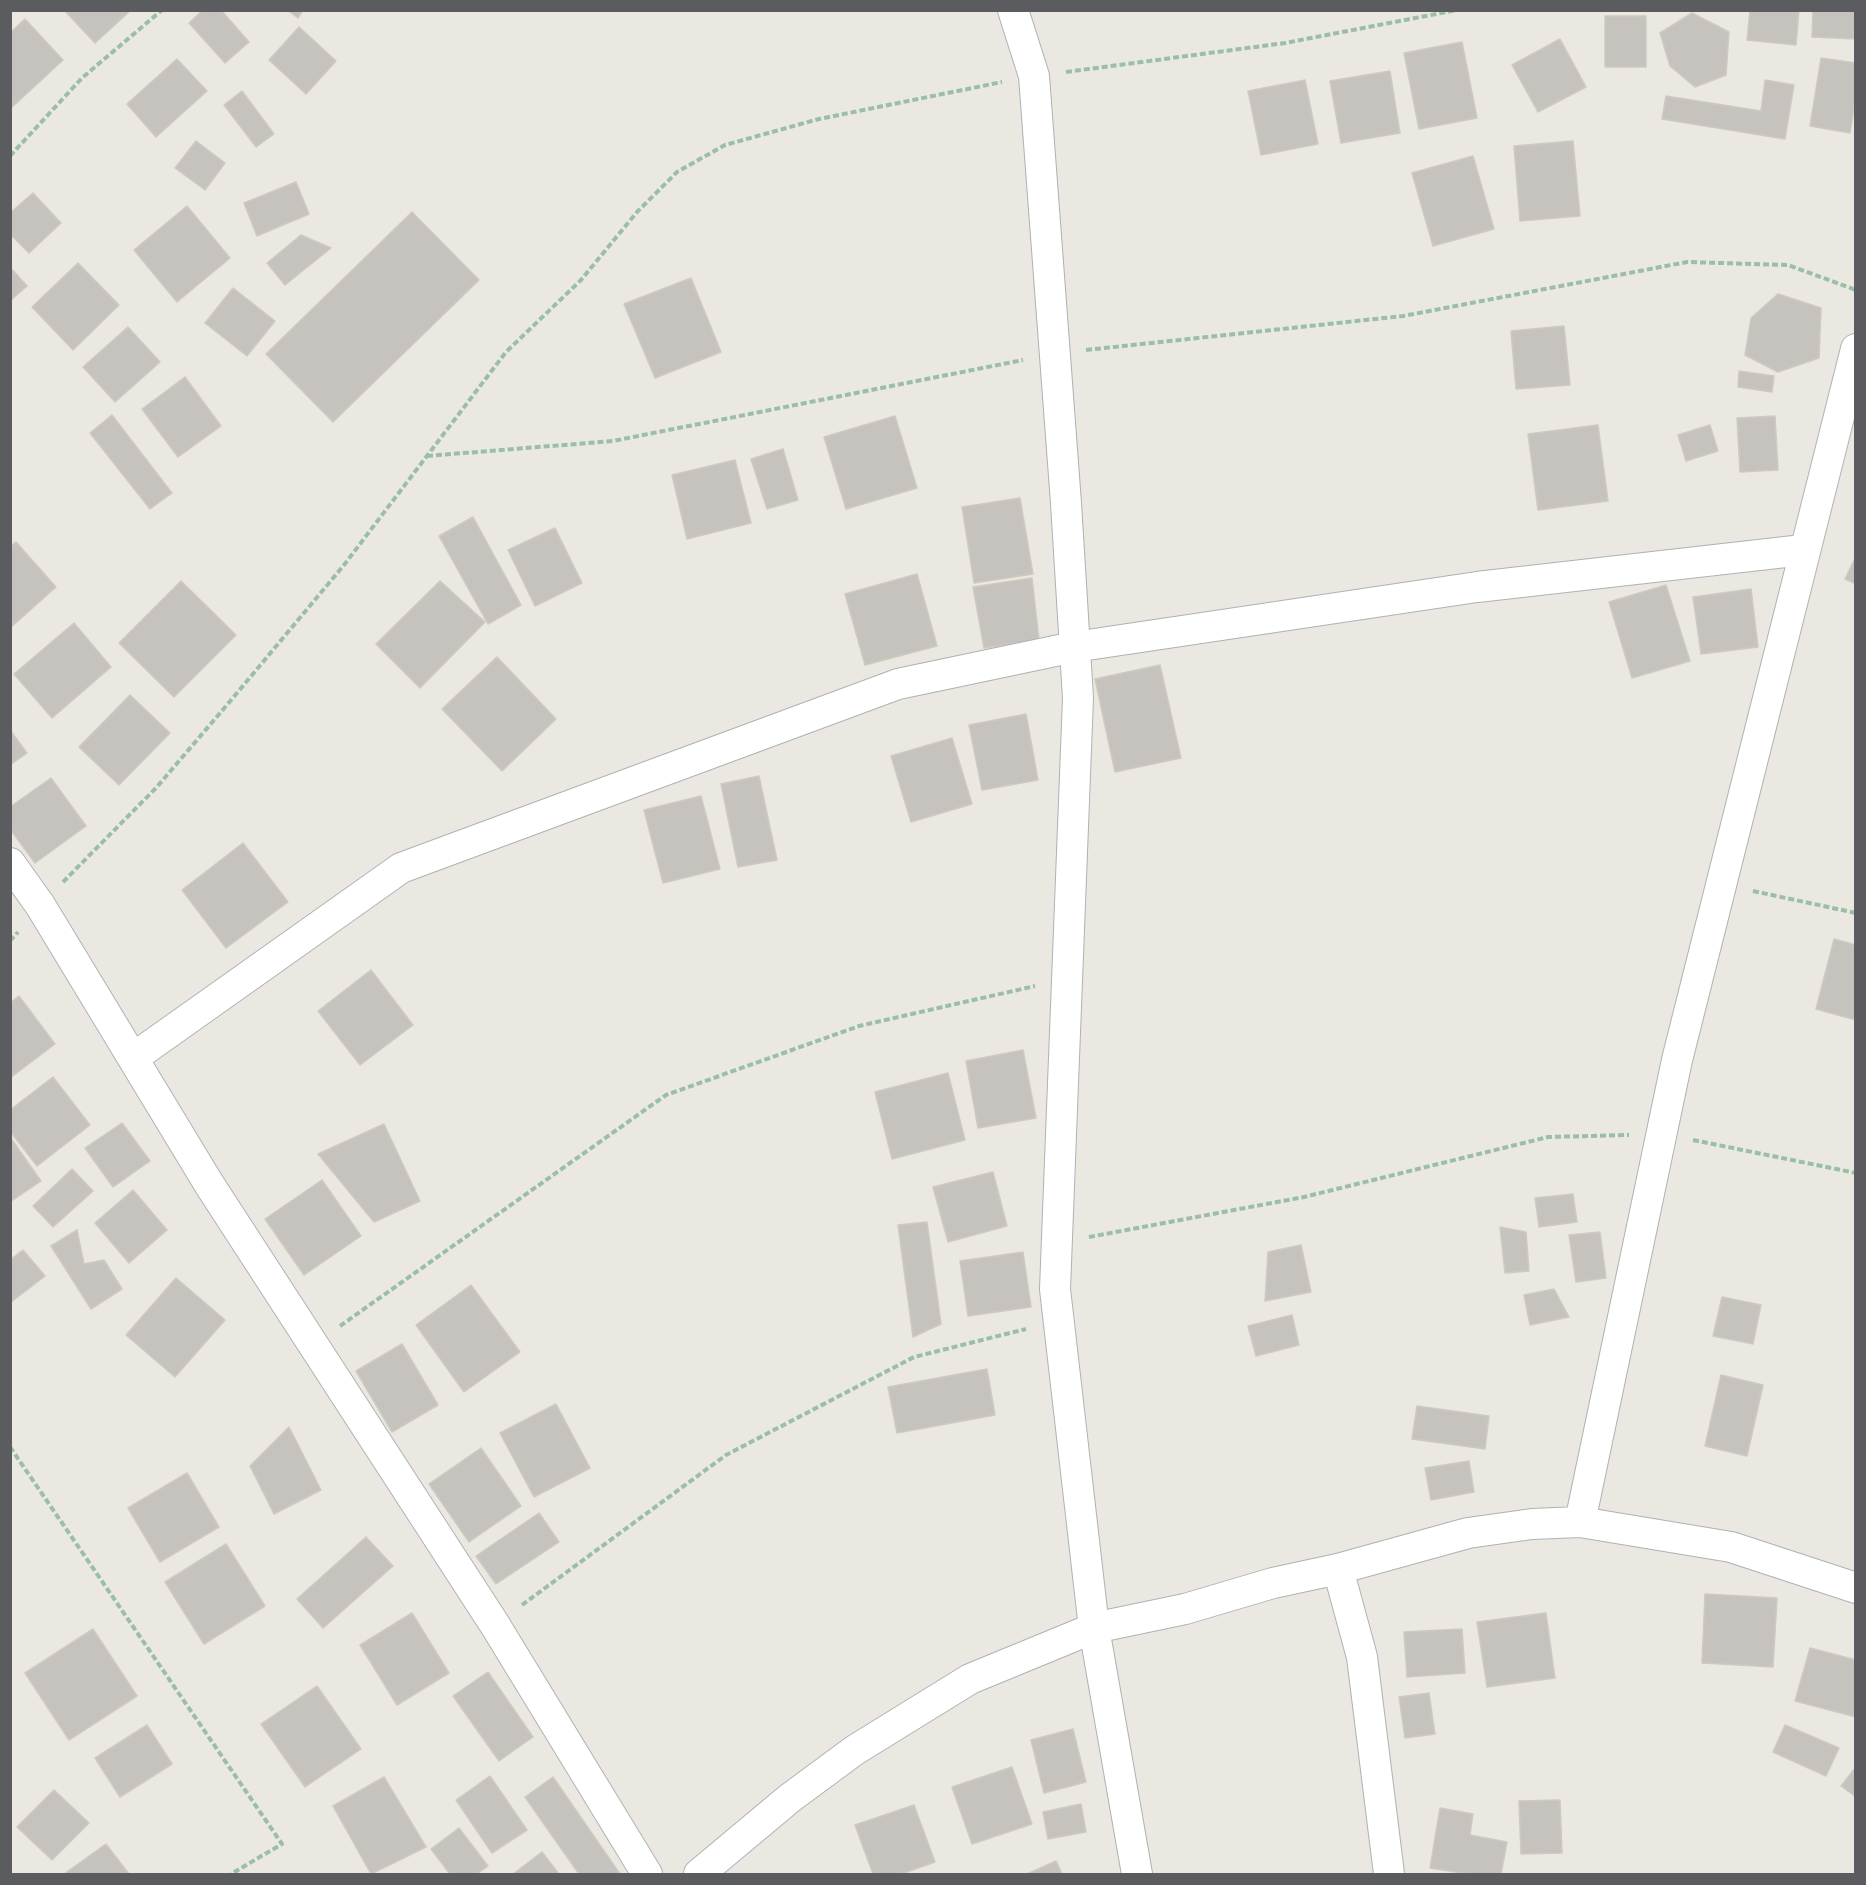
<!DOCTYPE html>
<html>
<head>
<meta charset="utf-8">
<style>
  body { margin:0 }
  #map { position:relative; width:1866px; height:1885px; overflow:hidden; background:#eae8e1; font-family:"Public Sans",sans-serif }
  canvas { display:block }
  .frame { position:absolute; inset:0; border:12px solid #5a5c60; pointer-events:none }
</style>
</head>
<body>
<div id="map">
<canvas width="1866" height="1885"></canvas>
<div class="frame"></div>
</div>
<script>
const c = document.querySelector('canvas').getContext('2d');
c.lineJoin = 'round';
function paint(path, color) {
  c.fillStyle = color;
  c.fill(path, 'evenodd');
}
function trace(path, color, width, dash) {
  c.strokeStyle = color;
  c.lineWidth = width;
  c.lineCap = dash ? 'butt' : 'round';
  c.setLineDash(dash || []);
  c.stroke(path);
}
const building = new Path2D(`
  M64 10H131L95 43Z
  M203 10H221L249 42 225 63 189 23Z
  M287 10H303L298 18Z
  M1750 10H1799L1796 45 1747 40Z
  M1813 10H1856V39L1812 37Z
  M1692 13 1729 32 1726 75 1695 87 1670 66 1660 33Z
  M1605 16H1646V67H1605Z
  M25 19 63 60 10 109V33Z
  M299 27 336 61 306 94 269 60Z
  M1560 39 1586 87 1538 112 1512 65Z
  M1462 42 1477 118 1419 129 1404 53Z
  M1821 58 1856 63V95L1850 133 1810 126Z
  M177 59 207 91 156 137 127 104Z
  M1390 71 1400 133 1341 143 1330 81Z
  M1305 80 1318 144 1261 155 1248 91Z
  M1765 80 1794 85 1785 139 1662 119 1666 96 1761 111Z
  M242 91 274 134 256 147 224 105Z
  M196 141 225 163 205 190 175 168Z
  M1573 141 1580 216 1520 221 1514 146Z
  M1473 156 1494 229 1433 246 1412 173Z
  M296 182 309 214 257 236 244 203Z
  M33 193 61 223 29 253 10 234V213Z
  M187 206 230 258 177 302 134 250Z
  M412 212 479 280 333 422 266 354Z
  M301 235 331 248 285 285 267 263Z
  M78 263 119 305 73 350 32 307Z
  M10 267 27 286 10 301Z
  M691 278 721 352 655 378 624 304Z
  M233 288 275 321 247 356 205 323Z
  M1778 294 1821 308 1819 358 1778 372 1745 355 1751 318Z
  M1564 326 1570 385 1516 389 1511 331Z
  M128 327 160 362 115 402 83 367Z
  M1739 371 1774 376 1772 392 1738 387Z
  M185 377 221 426 178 457 142 409Z
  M112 415 172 493 150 509 90 433Z
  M895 416 917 488 846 509 824 437Z
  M1775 416 1778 470 1740 472 1737 418Z
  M1598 425 1608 501 1538 510 1528 434Z
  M1710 425 1718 451 1686 461 1678 435Z
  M783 449 798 500 767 509 751 459Z
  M735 460 751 523 687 539 672 475Z
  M1020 498 1033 574 974 583 962 507Z
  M473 517 521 605 488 624 439 536Z
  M555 528 582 583 535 606 508 550Z
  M16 542 56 587 10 628V547Z
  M1856 556V584L1845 579Z
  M917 574 937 646 865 665 845 594Z
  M1032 578 1039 640 984 648 973 587Z
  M181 581 236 635 174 697 119 643Z
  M440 581 485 622 420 688 376 644Z
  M1666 585 1690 661 1632 678 1609 602Z
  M1751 589 1758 647 1701 654 1693 597Z
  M74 623 111 667 52 718 14 674Z
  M497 657 556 719 502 771 442 709Z
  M1160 665 1181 758 1115 772 1095 679Z
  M130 695 170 733 119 785 79 747Z
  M1026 714 1038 780 982 790 969 725Z
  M10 730 27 753 10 765Z
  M952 738 972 804 911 822 891 756Z
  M759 776 777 860 738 867 721 784Z
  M51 778 86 826 35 863 10 829V807Z
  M701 796 720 869 663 883 644 810Z
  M243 843 288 902 226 948 182 890Z
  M1834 939 1856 945V1020L1816 1009Z
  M371 970 413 1025 360 1065 318 1011Z
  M19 996 55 1044 10 1078V1003Z
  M1023 1050 1036 1118 978 1128 966 1061Z
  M948 1073 965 1140 892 1159 875 1092Z
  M53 1077 90 1125 37 1166 10 1131V1110Z
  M122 1123 150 1161 113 1187 85 1148Z
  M384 1124 420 1201 374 1222 318 1154Z
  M10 1137 41 1181 10 1202Z
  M72 1169 93 1191 53 1227 33 1206Z
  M993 1172 1007 1226 948 1242 933 1187Z
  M322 1180 361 1236 304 1275 265 1219Z
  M133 1190 167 1230 129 1263 95 1223Z
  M1573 1194 1577 1222 1539 1227 1535 1198Z
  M927 1222 941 1324 913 1337 898 1225Z
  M1500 1227 1526 1232 1529 1271 1505 1273Z
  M77 1230 84 1264 104 1260 122 1289 91 1309 51 1246Z
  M1600 1232 1606 1278 1576 1282 1569 1235Z
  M1301 1245 1311 1292 1265 1301 1268 1252Z
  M23 1250 45 1276 10 1303V1260Z
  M1023 1252 1031 1307 968 1316 960 1261Z
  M176 1278 225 1320 175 1377 126 1335Z
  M471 1285 520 1352 464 1392 416 1325Z
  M1554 1289 1569 1317 1530 1325 1524 1295Z
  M1722 1297 1761 1305 1753 1344 1713 1336Z
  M1292 1315 1299 1345 1256 1356 1248 1326Z
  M402 1344 438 1405 392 1432 356 1371Z
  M987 1369 995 1415 897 1433 888 1387Z
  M1721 1375 1763 1385 1747 1456 1705 1446Z
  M556 1404 590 1468 534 1497 500 1433Z
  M1417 1406 1489 1416 1485 1449 1412 1439Z
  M289 1427 321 1490 274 1514 250 1466Z
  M481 1448 521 1506 469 1542 429 1484Z
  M1469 1461 1474 1492 1431 1500 1425 1468Z
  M187 1473 219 1527 160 1562 128 1508Z
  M539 1513 559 1542 496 1584 476 1556Z
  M366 1537 393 1566 323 1628 297 1599Z
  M226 1544 265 1606 204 1644 165 1582Z
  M1705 1594 1777 1598 1773 1667 1702 1663Z
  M412 1613 449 1673 397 1705 360 1645Z
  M1546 1613 1555 1678 1487 1687 1477 1622Z
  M93 1629 137 1696 69 1740 25 1673Z
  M1462 1629 1465 1673 1407 1677 1404 1632Z
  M1810 1648 1856 1660V1717L1795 1701Z
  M488 1672 533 1737 499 1761 453 1696Z
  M317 1686 361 1749 305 1787 261 1724Z
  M1429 1693 1435 1734 1405 1738 1399 1697Z
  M147 1725 172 1764 120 1797 95 1758Z
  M1785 1725 1839 1748 1826 1776 1773 1752Z
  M1073 1729 1086 1782 1044 1793 1031 1740Z
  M1012 1767 1032 1824 972 1844 952 1787Z
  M1856 1767V1797L1841 1786Z
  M490 1776 527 1830 492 1853 456 1800Z
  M384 1777 426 1847 371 1874 333 1806Z
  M553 1777 620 1874H579L525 1797Z
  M54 1790 89 1823 52 1860 17 1827Z
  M1560 1800 1562 1853 1521 1854 1519 1801Z
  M1081 1804 1086 1832 1048 1839 1043 1812Z
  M914 1805 935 1862 901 1874H873L855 1825Z
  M1440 1808 1473 1814 1470 1835 1507 1842 1501 1874H1469L1430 1868Z
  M459 1828 488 1866 477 1874H450L431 1849Z
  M106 1844 129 1874H64Z
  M542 1852 559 1874H513Z
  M1056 1861 1062 1874H1027Z`);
paint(building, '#c6c3be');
trace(building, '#cecac0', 1.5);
const minor = new Path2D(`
  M1013 10 1034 76 1066 503 1078 698 1055 1289 1094 1628 1137 1874
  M10 863 40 905 209 1184 495 1625 647 1874
  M133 1058 401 868 898 684 1074 647 1477 587 1803 550
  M1580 1522 1677 1060 1856 349
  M1338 1569 1362 1657 1389 1874
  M699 1874 790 1798 855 1750 970 1679 1094 1628 1185 1609 1273 1583 1338 1569 1468 1533 1532 1524 1580 1522 1731 1547 1856 1588`);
trace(minor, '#afb1b5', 32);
trace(new Path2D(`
  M1066 72 1285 43 1457 10
  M10 156 82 78 162 10
  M1086 350 1403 316 1687 262 1788 265 1856 290
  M427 456 613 441 1023 360
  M63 882 156 788 232 699 344 565 506 352 581 280 637 212 677 172 725 145 819 119 1002 82
  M1753 891 1856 913
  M10 941 18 932
  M1693 1140 1856 1173
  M1089 1237 1304 1197 1548 1137 1629 1135
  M340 1326 666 1095 859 1026 1035 986
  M10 1447 282 1844 231 1874
  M522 1605 726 1455 914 1357 1026 1329`), '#9abfa5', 4, [6, 3]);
trace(minor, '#fff', 30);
</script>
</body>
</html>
